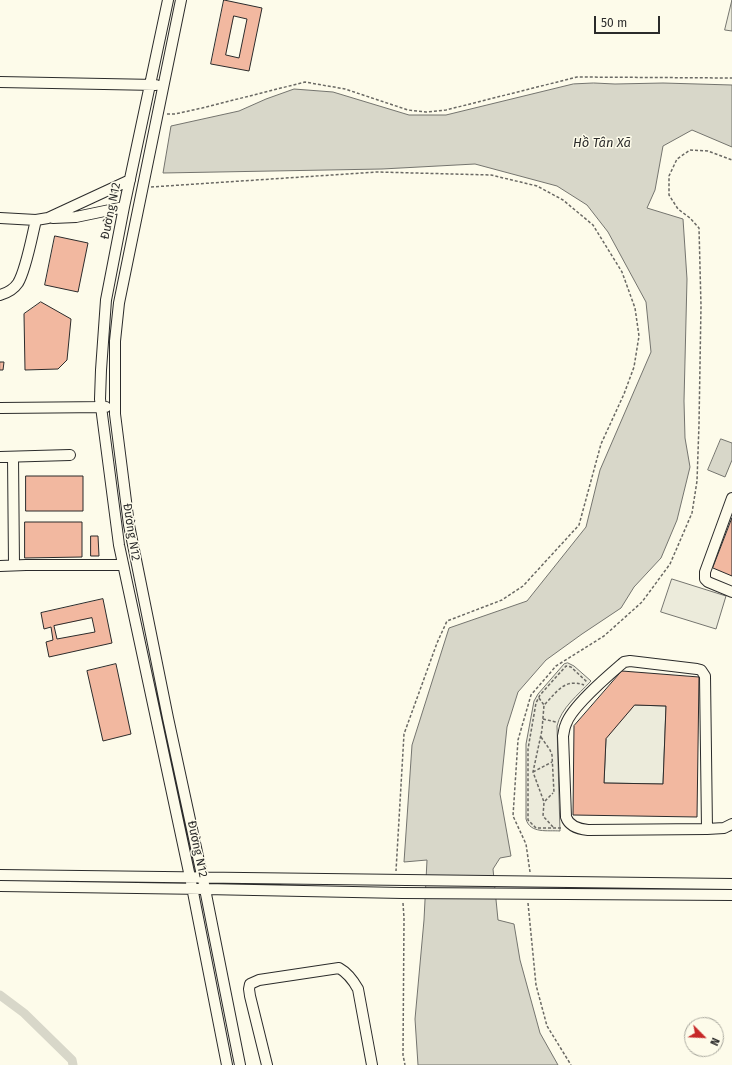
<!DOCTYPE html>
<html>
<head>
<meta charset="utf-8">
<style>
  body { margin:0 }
  #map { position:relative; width:732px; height:1065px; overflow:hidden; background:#fdfbea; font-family:"Fira Sans",sans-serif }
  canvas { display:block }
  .north { position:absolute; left:684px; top:1017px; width:40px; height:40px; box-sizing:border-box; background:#fdfbea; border:1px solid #a9a89e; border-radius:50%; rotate:114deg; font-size:11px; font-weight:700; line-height:16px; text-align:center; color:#2b2b2b }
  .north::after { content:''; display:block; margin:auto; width:14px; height:18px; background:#c62828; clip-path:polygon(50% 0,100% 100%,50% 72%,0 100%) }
  .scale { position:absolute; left:594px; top:16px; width:66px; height:18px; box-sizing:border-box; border:2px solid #2b2b2b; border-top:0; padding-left:5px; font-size:12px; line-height:14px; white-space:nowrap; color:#2b2b2b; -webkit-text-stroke:3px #fdfbea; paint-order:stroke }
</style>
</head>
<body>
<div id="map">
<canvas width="732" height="1065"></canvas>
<div class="north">N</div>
<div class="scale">50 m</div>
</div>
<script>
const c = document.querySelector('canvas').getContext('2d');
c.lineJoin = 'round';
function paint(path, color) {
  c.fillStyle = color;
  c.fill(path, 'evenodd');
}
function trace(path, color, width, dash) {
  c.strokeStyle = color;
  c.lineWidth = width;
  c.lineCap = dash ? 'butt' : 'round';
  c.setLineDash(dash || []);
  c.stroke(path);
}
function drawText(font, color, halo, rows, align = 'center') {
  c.font = font + ' "Fira Sans",sans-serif';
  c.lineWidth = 3;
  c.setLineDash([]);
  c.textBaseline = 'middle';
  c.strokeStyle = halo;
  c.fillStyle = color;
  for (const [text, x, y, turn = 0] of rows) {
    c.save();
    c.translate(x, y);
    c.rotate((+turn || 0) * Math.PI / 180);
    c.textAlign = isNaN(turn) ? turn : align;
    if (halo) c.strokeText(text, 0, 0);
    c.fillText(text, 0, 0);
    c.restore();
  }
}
const green = new Path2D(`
  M732 0V31L725 30Z
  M672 579 726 596 716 629 661 612Z
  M568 663 574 666 591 681C578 695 561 708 557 726L560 831C548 830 530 834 526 819V744L534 701 538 694 564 664Z
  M635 705 666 706 663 784 604 783 606 738Z`);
paint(green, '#ecebdb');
trace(green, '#74746e', 1);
const water = new Path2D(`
  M594 83 615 84 663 83 732 85V147L692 130 663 146 655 190 647 208 683 219 687 279 684 401 685 438 690 467 677 520 661 558 634 587 621 608 582 634 546 660 518 692 507 727 500 794 511 856 500 858 493 869 498 920 514 924 520 960 540 1033 558 1065H418L415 1019 424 920 427 860 404 862 412 745 449 628 527 601 586 527 600 470 651 352 646 302 608 232 587 205 557 186 475 164 382 169 163 173 171 126 239 111 266 99 294 89 333 92 409 115H446L573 84Z
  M721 439 732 443V460L725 477 708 470Z`);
paint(water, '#d8d7c9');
trace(water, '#74746e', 1);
trace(new Path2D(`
  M0 995 24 1013 72 1060 73 1065`), '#d8d7c9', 9);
const building = new Path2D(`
  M224 0 262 8 249 71 211 64ZM234 16 247 19 239 58 226 55Z
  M55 236 88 243 78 292 45 285Z
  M41 302 71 319 67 360 58 369 25 370 24 314Z
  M0 362H4L3 370H0Z
  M26 476H83V511H26Z
  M732 518V576L713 568Z
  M25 522H82V557L25 558Z
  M91 536H98L99 556H91Z
  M103 599 112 643 49 657 46 642 53 640 51 627 44 629 41 613ZM92 618 95 632 57 639 54 626Z
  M116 664 131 734 103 741 87 671Z
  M622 671 699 677 697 817 573 815 574 726ZM635 705 666 706 663 784 604 783 606 739Z`);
paint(building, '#f2b8a0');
trace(building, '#2b2b2b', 1);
const minor = new Path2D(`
  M168 0 124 207 106 300 101 370 100 399 119 545 190 877 227 1065
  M181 0 119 303 115 341V414L129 525 168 718 205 889 240 1065
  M0 82 156 85
  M0 218 36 220 48 218 130 180
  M53 218 76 217 124 207
  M0 295C7 293 14 289 18 283 26 270 32 236 36 220
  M0 408 106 407
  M0 457 70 455
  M13 457 14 565
  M732 498 705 572V579L708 582 732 592
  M0 566 26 565H123
  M707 829 705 676 701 670 697 669 630 661 624 662C609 675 572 706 566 724 564 728 564 732 563 736L566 817C569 826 578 829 588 830L707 829 724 828 732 824
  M0 875 732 884
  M0 886 205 889 402 893 732 895
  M267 1065 250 996 249 989 250 984 259 980 339 968C348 973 353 980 358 989L372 1065`);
trace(minor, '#2b2b2b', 12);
trace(new Path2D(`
  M167 114H175L202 108 305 82 345 89 408 110 426 112 446 110 577 77 732 78
  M151 187 377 172 491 175 537 186 563 200 593 225 622 272 635 308 639 336 634 367 624 394 601 444 579 525 523 586 502 600 447 621 437 643 404 734 396 871
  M539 698 544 705
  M543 719 556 722
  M541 737 550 750 552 755 554 793
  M533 772 552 762
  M545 801 553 793
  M553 827 543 816 544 802 533 772 542 730 544 705C557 692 564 678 584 685
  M561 828H536L528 820V749L536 703 540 695 566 666 571 667 587 682
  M530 872 526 844 513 816 518 740 531 695 556 666 604 636 642 602 670 564 692 513 697 481 699 424 701 306 699 228 690 218 678 209 669 195V176L677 159 690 150 708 151 732 160
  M403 903 404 918 403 1055 405 1065
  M528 903 536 985 547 1026 571 1065`), '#6a6964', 1.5, [3, 2]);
trace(minor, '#fdfbea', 10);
drawText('12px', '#2b2b2b', '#fdfbea', [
  ["Đường N12",111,211,-78],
  ["Đường N12",131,532,81],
  ["Đường N12",197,849,78]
]);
drawText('italic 13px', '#2b2b2b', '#fdfbea', [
  ["Hồ Tân Xã",602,143]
]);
</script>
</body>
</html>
